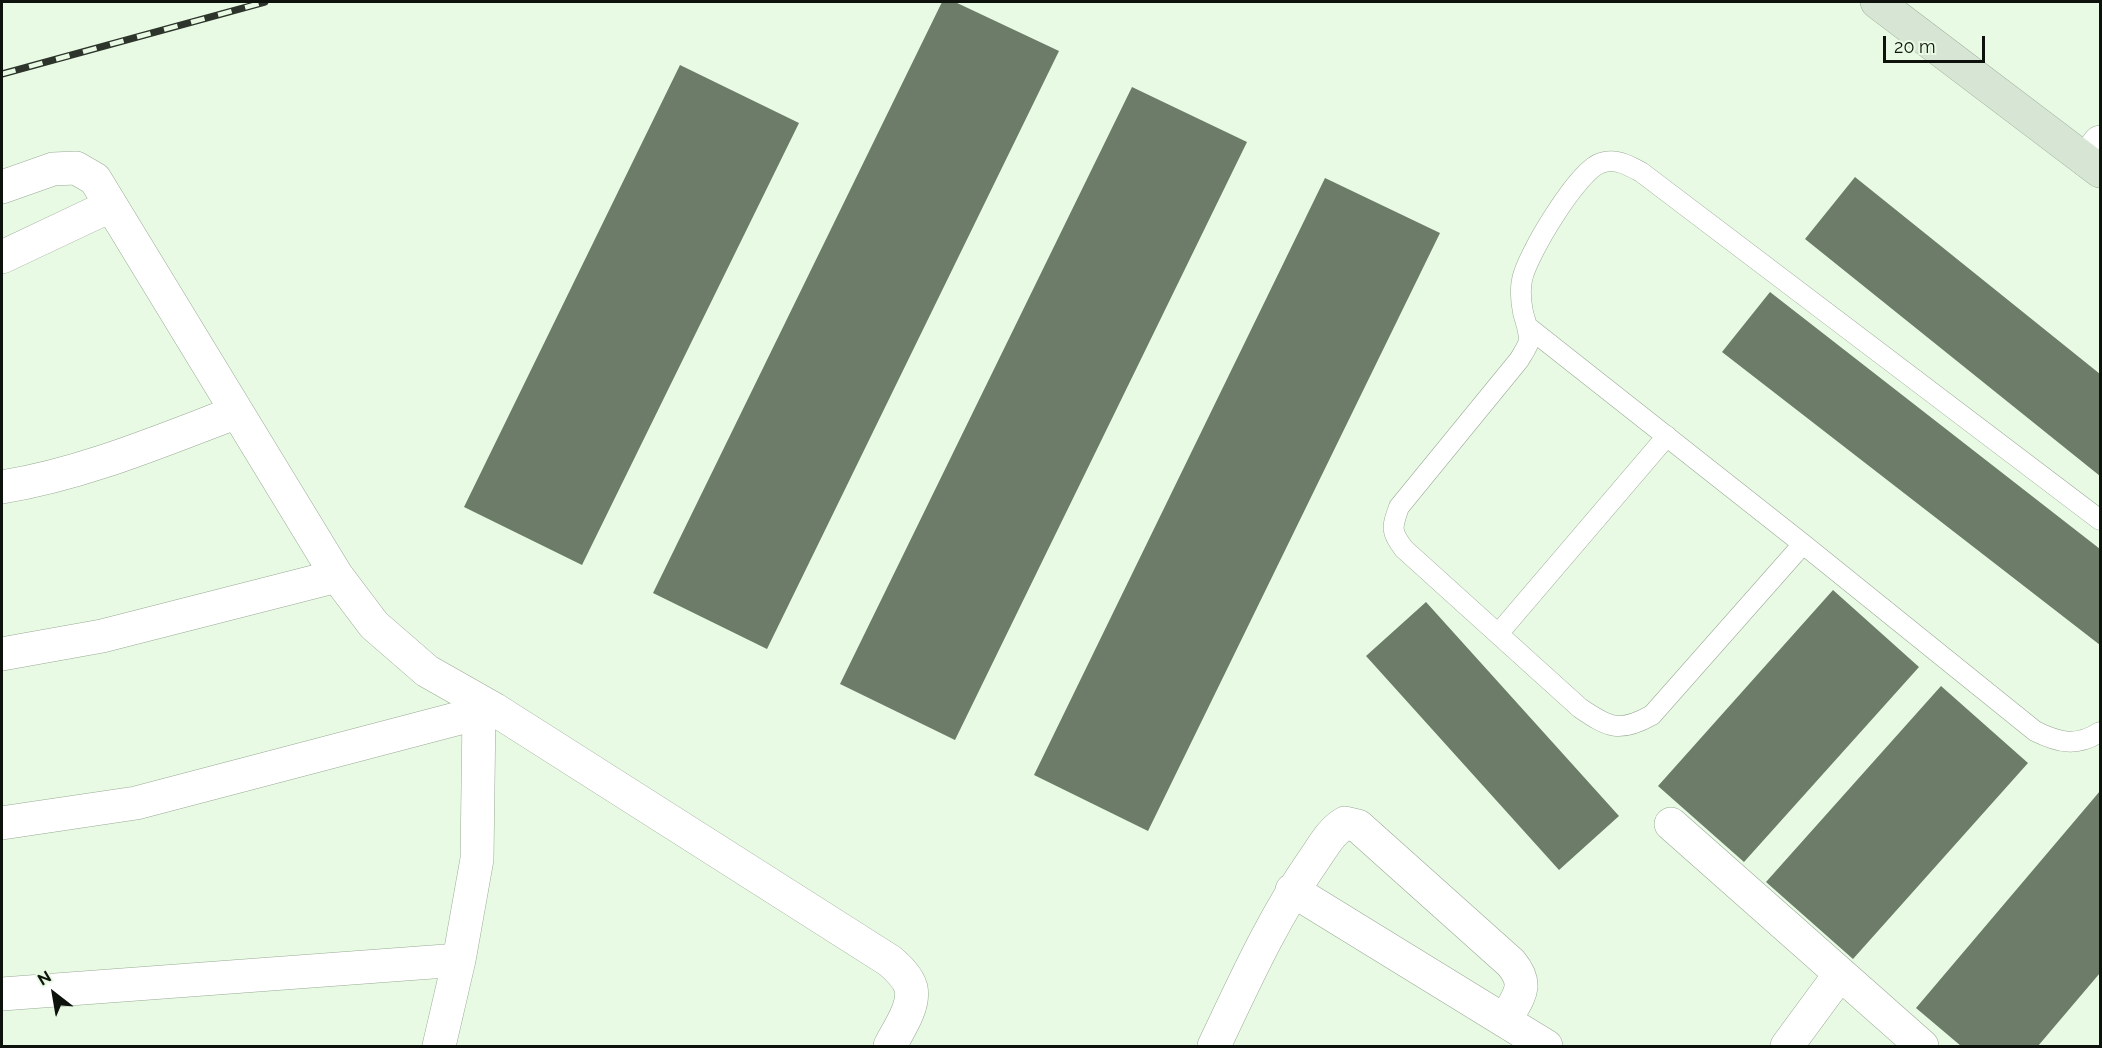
<!DOCTYPE html>
<html>
<head>
<meta charset="utf-8">
<style>
  body { margin:0 }
  #map { position:relative; width:2102px; height:1048px; overflow:hidden; background:#e8fae3; font-family:Raleway,sans-serif }
  canvas { display:block }
  .frame { position:absolute; inset:0; border:3px solid #0d130c; pointer-events:none }
  .north { position:absolute; left:24px; top:964px; width:60px; height:60px; -webkit-text-stroke:4px #e8fae3; paint-order:stroke; rotate:329deg; font-size:16px; font-weight:700; line-height:24px; text-align:center; color:#0d130c }
  .north::after { content:''; display:block; margin:auto; width:21px; height:27px; background:#0d130c; clip-path:polygon(50% 0,100% 100%,50% 72%,0 100%) }
  .scale { position:absolute; left:1883px; top:36px; width:102px; height:27px; box-sizing:border-box; border:3px solid #0d130c; border-top:0; padding-left:8px; font-size:18px; line-height:21px; white-space:nowrap; color:#0d130c; -webkit-text-stroke:4px #e8fae3; paint-order:stroke }
</style>
</head>
<body>
<div id="map">
<canvas width="2102" height="1048"></canvas>
<div class="frame"></div>
<div class="north">N</div>
<div class="scale">20 m</div>
</div>
<script>
const c = document.querySelector('canvas').getContext('2d');
c.lineJoin = 'round';
function paint(path, color) {
  c.fillStyle = color;
  c.fill(path, 'evenodd');
}
function trace(path, color, width, dash) {
  c.strokeStyle = color;
  c.lineWidth = width;
  c.lineCap = dash ? 'butt' : 'round';
  c.setLineDash(dash || []);
  c.stroke(path);
}
paint(new Path2D(`
  M942 2H955L1059 51 767 649 653 593Z
  M680 65 799 123 582 565 464 507Z
  M1132 87 1247 142 955 740 840 684Z
  M1855 177 2100 374V476L1805 239Z
  M1325 178 1440 233 1148 831 1034 775Z
  M1770 292 2100 549V645L1722 352Z
  M1833 590 1919 667 1744 862 1658 786Z
  M1426 602 1619 816 1559 870 1366 656Z
  M1941 686 2028 763 1853 959 1766 882Z
  M2100 791V973L2038 1046H1961L1916 1008Z`), '#6c7c68');
const lane = new Path2D(`
  M1528 327 1803 544 2035 731C2059 743 2077 747 2100 732
  M1803 544 1652 715C1620 733 1609 728 1580 708L1404 549C1390 531 1392 527 1399 507L1519 360C1522 355 1526 349 1528 344 1531 333 1525 322 1523 312 1521 302 1520 290 1522 280 1526 256 1579 169 1601 163 1616 158 1628 165 1641 172L2100 520
  M1498 634 1667 436`);
const street = new Path2D(`
  M2086 160 2100 142
  M2 187 53 169 76 168 95 179 337 576 374 625 427 671 494 709 890 961C898 968 908 977 911 988 915 1007 898 1030 890 1046
  M2 257 110 206
  M2 487C83 474 160 441 237 412
  M2 654 102 636 337 576
  M2 823 136 803 494 709
  M1671 824 1922 1046
  M1292 890 1505 1021
  M2 994 459 960
  M439 1046 459 960 477 859 479 713
  M1214 1046C1244 983 1273 918 1313 861 1323 847 1330 832 1345 823L1358 826 1511 963C1531 987 1517 997 1505 1021L1546 1046
  M1787 1046 1840 974`);
const secondary = new Path2D(`
  M1877 2 2100 171`);
trace(lane, '#99aa95', 21);
trace(street, '#99aa95', 34);
trace(secondary, '#99aa95', 34);
trace(lane, '#fff', 20);
trace(street, '#fff', 33);
trace(secondary, '#d7e6d4', 33);
const rail = new Path2D(`
  M2 74 265 2`);
trace(rail, '#2c342b', 7);
trace(rail, '#e8fae3', 4.5, [14]);
</script>
</body>
</html>
